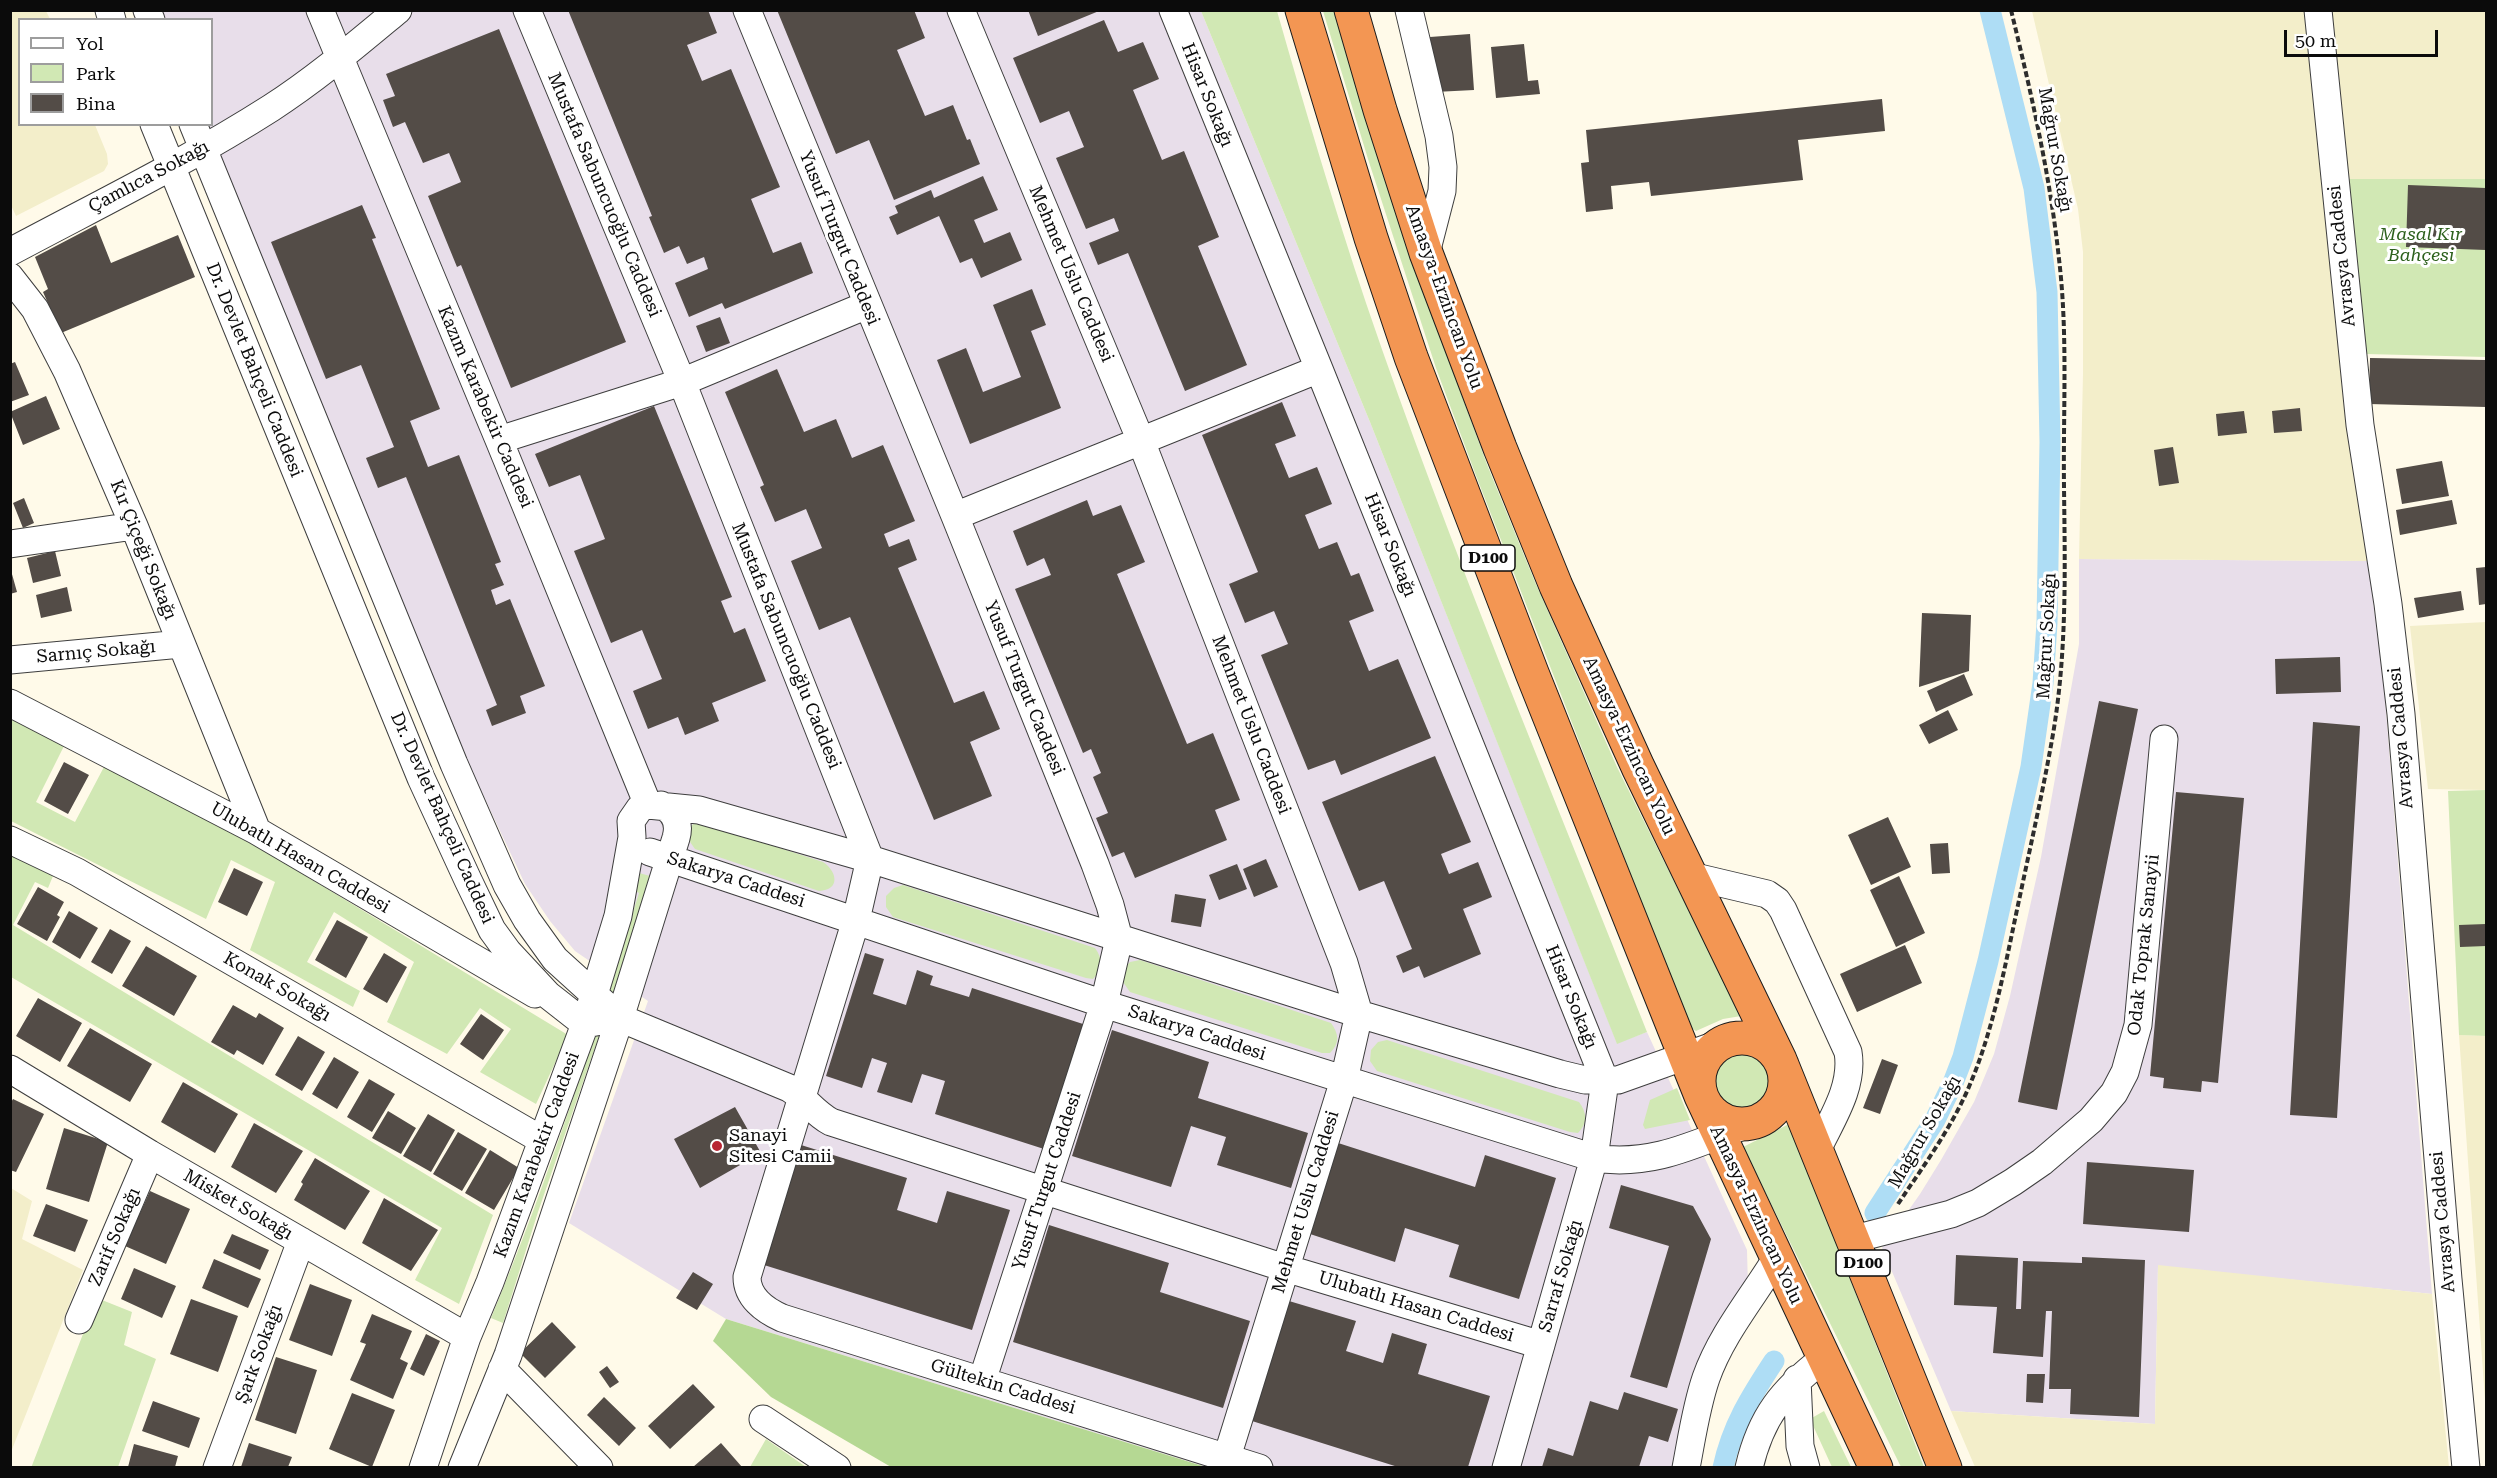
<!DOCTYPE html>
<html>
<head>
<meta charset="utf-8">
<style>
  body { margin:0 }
  #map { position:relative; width:2497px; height:1478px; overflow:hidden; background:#fffae9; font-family:"Roboto Serif",serif }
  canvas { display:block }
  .frame { position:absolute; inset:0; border:12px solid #0b0b0b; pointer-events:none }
  .legend { position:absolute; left:18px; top:18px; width:195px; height:108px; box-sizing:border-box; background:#fff; border:2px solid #9d9d9d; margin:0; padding:8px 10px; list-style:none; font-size:18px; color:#0b0b0b }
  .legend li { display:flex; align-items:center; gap:12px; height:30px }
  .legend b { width:30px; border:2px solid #9d9d9d }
  .scale { position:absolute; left:2284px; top:30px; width:154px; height:27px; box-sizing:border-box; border:3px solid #0b0b0b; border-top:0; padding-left:8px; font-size:18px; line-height:21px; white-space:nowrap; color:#0b0b0b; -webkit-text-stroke:4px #fff; paint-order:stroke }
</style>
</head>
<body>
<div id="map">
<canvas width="2497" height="1478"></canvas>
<div class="frame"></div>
<ul class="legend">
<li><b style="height:8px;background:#fff"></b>Yol</li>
<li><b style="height:16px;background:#d1e8b4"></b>Park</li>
<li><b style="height:16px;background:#534c47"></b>Bina</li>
</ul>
<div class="scale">50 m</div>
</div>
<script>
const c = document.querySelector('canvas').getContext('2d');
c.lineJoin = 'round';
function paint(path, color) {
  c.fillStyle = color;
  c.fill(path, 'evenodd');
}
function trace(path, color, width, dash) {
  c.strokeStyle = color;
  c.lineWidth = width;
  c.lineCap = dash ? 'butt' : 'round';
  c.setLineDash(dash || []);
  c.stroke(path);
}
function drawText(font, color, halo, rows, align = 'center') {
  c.font = font + ' "Roboto Serif",serif';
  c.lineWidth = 6;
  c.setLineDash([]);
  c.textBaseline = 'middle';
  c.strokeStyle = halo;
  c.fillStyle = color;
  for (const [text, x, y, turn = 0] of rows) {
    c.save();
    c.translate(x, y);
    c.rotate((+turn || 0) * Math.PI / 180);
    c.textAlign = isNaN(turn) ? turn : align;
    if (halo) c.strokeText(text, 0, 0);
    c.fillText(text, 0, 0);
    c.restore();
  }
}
paint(new Path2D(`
  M160 11H1201L1370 422 1617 1043 1647 1032 1747 1250 1749 1325 1728 1356 1710 1402 1691 1467H1206L726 1319 569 1223 648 1001 575 951 550 921 525 884 460 746 207 125 212 124V20L164 19Z
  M2079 559 2368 561 2384 685 2432 1294 2158 1266 2155 1424 1951 1411 1882 1248 1920 1194 1941 1160 1974 1102 1994 1054 2010 996 2041 857 2079 644Z`), '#e8deea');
paint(new Path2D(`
  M10 11H46L50 19 20 20V124L95 125 107 154 108 164 104 171 16 216 10 203Z
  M2032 11H2304L2344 405 2368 561 2079 559 2083 373V252L2078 209Z
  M2332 11H2486V179H2348Z
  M2486 622V790L2428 789 2410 626Z
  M2459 1035 2486 1036V1414Z
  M11 1188 32 1201 22 1239 83 1270 11 1452Z
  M2158 1265 2432 1294 2449 1467H1975L1951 1411 2155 1424Z`), '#f3eeca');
paint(new Path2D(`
  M1201 11H1277C1305 109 1334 207 1366 303 1450 550 1552 790 1647 1032L1617 1044 1370 422Z
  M1323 11H1336L1428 304 1488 467 1535 582 1617 767 1741 1016 1723 1019 1696 1031 1690 1027 1475 473 1436 368 1368 159Z
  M2348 179H2486V357L2366 354Z
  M10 713 65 744 36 802 75 822 105 765 263 850 568 1035 536 1104 480 1072 511 1029 480 1008 447 1054 387 1022 414 962 334 912 307 962 360 991 353 1007 250 950 275 882 231 860 206 919 11 821Z
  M2486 790V1036L2459 1035 2448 791Z
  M695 823 706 824 823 862C837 871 841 890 819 891L695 849 688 839V828Z
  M10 855 53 876 48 888 35 882 13 925 493 1215 459 1304 415 1280 442 1228 11 977Z
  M639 873 654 877 538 1212 503 1323 491 1318C549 1180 594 1036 639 893L635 891Z
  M903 885 1095 948C1103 959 1103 969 1093 979L1086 978 893 917 886 907V896L894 888Z
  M1140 960 1331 1023C1339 1034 1340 1043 1330 1053H1322L1130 992 1123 982V970L1130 962Z
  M1387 1040 1579 1102C1587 1113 1588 1123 1578 1133L1570 1132 1377 1071 1370 1061 1371 1050 1378 1042Z
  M1713 1081a28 28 0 1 1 56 0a28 28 0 1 1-56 0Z
  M1677 1088 1690 1120 1645 1129 1643 1125 1650 1100Z
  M1789 1124 1924 1467H1901L1743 1147Z
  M97 1298 132 1312 124 1345 156 1359 118 1467 31 1468Z
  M1824 1411 1851 1467H1832L1810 1419Z
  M766 1439 806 1467H750Z`), '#d1e8b4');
paint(new Path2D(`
  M726 1319 1206 1467H891L771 1397 713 1341Z`), '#b5d893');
trace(new Path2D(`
  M1875 1213 1935 1120 1953 1083 1963 1057 1988 961 2031 767 2043 683 2047 623 2050 442 2047 292 2034 188 1990 10
  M1723 1468C1732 1426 1751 1396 1774 1361`), '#aeddf5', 21);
paint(new Path2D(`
  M568 10H708L717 33 687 45 702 81 731 69 780 187 751 199 773 253 801 242 813 273 725 309 722 303 689 317 675 283 708 269 704 257 687 264 679 246 664 253 649 217 652 216Z
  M777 10H914L925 38 897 50 925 116 953 105 967 140 970 139 980 164 894 200 869 140 836 154Z
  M1028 10H1099V11L1038 36Z
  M1104 20 1118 52 1143 42 1159 79 1133 90 1162 160 1184 151 1219 237 1198 246 1247 365 1185 391 1128 253 1098 265 1089 243 1119 231 1114 218 1086 229 1056 158 1084 147 1069 111 1040 123 1013 58Z
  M499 29 626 342 511 388 461 265 457 267 428 196 461 182 449 153 423 163 405 122 393 127 383 100 395 96 386 74Z
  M1470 34 1474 90 1435 92 1430 37Z
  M1524 44 1528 81 1538 80 1540 94 1496 98 1491 47Z
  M1882 99 1885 131 1798 140 1803 180 1651 196 1649 182 1611 186 1613 209 1586 212 1581 163 1589 162 1586 130Z
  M983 176 998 210 974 220 984 243 1010 232 1022 260 981 278 972 258 960 263 939 216 897 235 889 217 898 213 895 206 931 190 934 198Z
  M2408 185 2486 188V250L2406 247Z
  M362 205 376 238 372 239 440 409 410 421 428 467 459 455 501 562 495 564 504 585 491 590 496 605 510 599 545 686 520 696 526 713 492 726 486 710 497 705 406 477 378 488 366 458 394 447 361 365 326 379 271 242Z
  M96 225 111 263 178 235 195 277 61 333 43 292 48 289 35 257Z
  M1032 289 1046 325 1031 331 1061 408 970 444 937 360 966 348 983 392 1021 377 993 305Z
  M720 317 730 343 706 352 696 326Z
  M2370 358 2486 360V407L2369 404Z
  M15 362 29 395 10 402V364Z
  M777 369 804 432 836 419 852 458 883 445 915 521 884 534 889 547 909 539 917 560 898 568 954 703 984 691 1000 729 970 742 992 796 934 820 850 617 819 630 791 561 822 548 806 509 775 522 760 487 764 485 725 392Z
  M46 396 60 429 23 445 10 412Z
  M1282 402 1296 436 1275 444 1289 478 1317 467 1332 504 1305 515 1319 549 1337 542 1351 576 1359 573 1374 611 1349 621 1369 671 1398 659 1431 738 1341 775 1335 760 1308 770 1261 655 1288 644 1274 611 1245 623 1229 584 1258 572 1202 435Z
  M654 406 732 597 721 601 734 633 745 628 766 681 712 703 719 721 685 735 678 717 648 729 633 691 662 679 642 630 611 643 574 551 605 539 580 475 549 487 535 454Z
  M2300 408 2302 431 2274 433 2272 411Z
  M2244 411 2247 433 2218 436 2216 414Z
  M2173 447 2179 483 2159 486 2154 450Z
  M2442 461 2449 496 2402 504 2396 469Z
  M24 498 34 523 23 528 13 503Z
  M1087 500 1093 516 1121 505 1145 562 1117 574 1187 744 1213 733 1240 800 1215 810 1227 840 1135 878 1124 852 1112 857 1096 818 1108 813 1093 777 1101 773 1091 749 1083 753 1015 589 1051 575 1044 558 1027 566 1013 531Z
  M2452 500 2457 524 2400 535 2396 510Z
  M55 551 61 576 33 583 27 558Z
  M10 567 17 592 10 594Z
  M2486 567V604L2479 605 2476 568Z
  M67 587 72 611 41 618 36 595Z
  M2461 591 2464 610 2418 618 2414 598Z
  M1922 613 1971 615 1969 671 1919 687Z
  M2340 657 2341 692 2276 694 2275 659Z
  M1964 674 1973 695 1936 712 1927 691Z
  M2099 701 2138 709 2057 1110 2018 1102Z
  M1948 710 1958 730 1929 744 1919 725Z
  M2313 722 2360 726 2337 1118 2290 1115Z
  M1435 756 1471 842 1441 854 1449 874 1478 862 1492 897 1463 909 1481 954 1424 978 1419 966 1403 973 1396 956 1412 949 1384 881 1359 891 1322 802Z
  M64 762 89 775 68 814 44 801Z
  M2176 792 2244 798 2218 1083 2202 1081 2201 1092 2163 1088 2164 1078 2150 1076Z
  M1888 817 1911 867 1871 885 1848 835Z
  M1948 843 1950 873 1932 874 1930 844Z
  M1266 859 1278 887 1254 897 1243 869Z
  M1237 864 1247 889 1219 900 1209 875Z
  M234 868 263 882 247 916 218 902Z
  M1899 876 1925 933 1896 947 1870 890Z
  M38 887 64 902 57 915 60 917 47 941 17 924Z
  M1175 894 1206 899 1201 927 1171 922Z
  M69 911 98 928 80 959 52 942Z
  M337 920 368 937 346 978 315 960Z
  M2486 924V946L2460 947 2459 925Z
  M110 929 131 941 112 974 91 962Z
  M1905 945 1922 983 1857 1012 1840 974Z
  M146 946 197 976 174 1016 122 986Z
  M384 953 407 967 387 1003 363 989Z
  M865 953 884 959 873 994 906 1005 917 970 933 976 930 985 969 997 972 988 1083 1024 1044 1149 935 1114 945 1081 922 1074 912 1103 877 1092 887 1063 872 1058 862 1088 826 1076Z
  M38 998 82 1023 60 1062 16 1036Z
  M233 1005 256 1018 259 1013 284 1028 263 1065 237 1050 234 1055 211 1042Z
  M481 1014 504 1030 483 1060 460 1044Z
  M90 1028 152 1064 130 1102 67 1066Z
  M1112 1030 1209 1062 1198 1098 1308 1133 1291 1188 1217 1165 1226 1137 1191 1126 1171 1187 1072 1156Z
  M298 1036 325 1052 302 1091 275 1075Z
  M334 1057 359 1072 337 1109 312 1094Z
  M1882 1059 1898 1065 1880 1114 1863 1108Z
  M369 1079 395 1094 372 1132 347 1117Z
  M183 1082 238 1114 215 1153 161 1122Z
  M13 1099 44 1114 16 1172 10 1170V1104Z
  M735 1107 761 1153 700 1188 674 1139Z
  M388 1111 416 1128 401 1154 372 1138Z
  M428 1114 455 1130 431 1172 403 1156Z
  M254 1123 303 1151 276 1193 231 1167Z
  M64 1128 108 1142 89 1202 46 1189Z
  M458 1132 487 1149 462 1191 433 1174Z
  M1335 1142 1475 1187 1485 1155 1556 1178 1519 1299 1449 1277 1459 1245 1405 1228 1395 1262 1307 1233Z
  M801 1145 907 1178 897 1210 937 1223 947 1191 1010 1210 972 1330 764 1265Z
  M490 1150 519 1168 494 1210 465 1193Z
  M315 1158 370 1191 345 1230 294 1200 303 1184 301 1182Z
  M2087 1162 2194 1170 2189 1232 2083 1224Z
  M1621 1185 1693 1206 1711 1239 1667 1388 1630 1377 1669 1246 1609 1228Z
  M150 1191 190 1209 166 1264 125 1246Z
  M384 1198 438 1230 411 1271 362 1243Z
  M46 1204 88 1220 75 1252 33 1236Z
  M1049 1225 1169 1263 1160 1292 1250 1321 1223 1408 1013 1342Z
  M232 1234 269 1250 260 1270 223 1253Z
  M1956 1255 2018 1258 2016 1309H2021L2023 1261 2082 1263V1257L2145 1260 2139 1417 2070 1414 2071 1389H2049L2052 1311H2046L2043 1357 1993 1353 1997 1307 1954 1305Z
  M214 1259 261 1279 248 1308 202 1288Z
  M134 1268 176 1286 162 1318 121 1299Z
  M693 1272 713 1284 697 1310 676 1298Z
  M310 1284 352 1300 332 1356 289 1340Z
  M191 1299 238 1316 218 1372 170 1354Z
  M1289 1301 1356 1321 1346 1351 1383 1363 1392 1333 1427 1344 1418 1374 1490 1396 1468 1467H1398L1252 1421Z
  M372 1314 412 1331 400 1359 408 1363 393 1399 350 1380 366 1344 360 1342Z
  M552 1322 576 1347 545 1378 520 1353Z
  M426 1334 440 1341 424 1376 410 1369Z
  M276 1357 317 1370 296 1434 255 1420Z
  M607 1366 619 1382 610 1388 599 1372Z
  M2027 1374H2045L2043 1403 2026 1402Z
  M693 1384 715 1407 670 1449 648 1426Z
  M1624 1392 1678 1409 1668 1442 1649 1436 1639 1467H1542L1548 1448 1573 1456 1590 1401 1618 1410Z
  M352 1393 395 1410 372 1467 329 1449Z
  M604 1397 636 1428 619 1446 587 1415Z
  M153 1401 200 1418 189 1448 142 1431Z
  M249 1443 292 1457 288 1467H241Z
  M721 1443 742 1467H693Z
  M134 1444 178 1456 175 1467H128Z`), '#534c47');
const minor = new Path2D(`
  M109 10 112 20
  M147 10 151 20
  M320 10 499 440 648 805
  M527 10 682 382 870 859 856 920 747 1277C747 1297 764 1310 782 1318L1259 1468
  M747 10 955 516 1095 864 1110 905 1119 939 1104 1004 982 1381
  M961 10 1141 441 1344 963 1359 1014 1344 1080 1227 1457
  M1173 10 1319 369 1605 1081 1594 1158 1506 1468
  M1409 10 1439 136 1443 167 1442 191 1426 253
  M2318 10 2360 425 2388 604 2401 714 2448 1279 2466 1468
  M154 124 421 778 468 880 492 930 508 952 548 995 585 1024 601 1021
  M193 124 454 764 507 885 527 920 555 959 620 1018 789 1088C805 1098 814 1113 831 1122L1285 1268 1541 1345
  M10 252C98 205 188 161 271 108 316 79 357 44 398 10
  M10 277 35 309 67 371 134 526 257 831
  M499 440 682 382 867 305
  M955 516 1319 369
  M10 544 134 526
  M10 660 181 644
  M10 703 257 831 535 994
  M10 840 77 872 542 1140
  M650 852 1104 1004 1594 1158C1652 1167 1695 1144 1748 1124
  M1691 876 1767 894 1777 901 1783 910 1848 1052C1854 1087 1831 1120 1817 1150
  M10 1069 150 1154 467 1337
  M1854 1239 1951 1214 1978 1203 2013 1182 2042 1162 2091 1120 2114 1093 2125 1072 2138 1025 2164 739
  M79 1320 150 1154
  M502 1369 599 1468
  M1797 1379 1800 1446 1806 1468
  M763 1419 837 1468
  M217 1468 301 1241
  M423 1468 467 1337 490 1282 585 1024 618 916 632 837 631 821 640 808 648 805 699 810 870 859 1359 1014 1560 1074 1585 1080H1618L1719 1044
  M462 1468 508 1355 620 1018 676 838C680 824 676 811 661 805
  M1686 1468C1692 1437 1696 1407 1706 1378 1721 1335 1752 1298 1776 1259
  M1749 1468C1761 1416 1783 1390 1823 1359`);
const highway = new Path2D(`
  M1302 10 1371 238 1411 357 1532 673 1701 1096 1876 1468
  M1351 10 1380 110 1426 253 1500 448 1556 586 1638 767 1780 1060 1945 1468
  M1699 1081a43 43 0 1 1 86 0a43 43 0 1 1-86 0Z`);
trace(minor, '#3e3e3e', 29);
trace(highway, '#1c1c1c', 35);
trace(new Path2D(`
  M1898 1204C1924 1165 1953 1126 1971 1082 1996 1022 2007 955 2021 891 2032 839 2044 786 2053 734 2067 652 2065 569 2064 487 2063 412 2068 334 2059 259 2050 175 2031 92 2011 10`), '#2d2d2d', 4, [6, 3]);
trace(minor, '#fff', 27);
trace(highway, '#f39653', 33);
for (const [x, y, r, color] of [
  [717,1146,6,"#b82532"]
]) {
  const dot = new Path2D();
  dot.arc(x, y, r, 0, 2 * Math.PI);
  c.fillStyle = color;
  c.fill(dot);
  trace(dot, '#fff', 2);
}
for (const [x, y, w] of [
  [1488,558,54],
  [1863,1263,54]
]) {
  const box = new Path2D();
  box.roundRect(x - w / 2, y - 13, w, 26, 4.5);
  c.fillStyle = '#fff';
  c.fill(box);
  trace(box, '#0b0b0b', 1.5);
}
drawText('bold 16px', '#0b0b0b', null, [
  ["D100",1488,558],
  ["D100",1863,1263]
]);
drawText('18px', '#0b0b0b', '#fff', [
  ["Hisar Sokağı",1207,95,68],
  ["Mağrur Sokağı",2055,150,80],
  ["Çamlıca Sokağı",149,177,-28],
  ["Mustafa Sabuncuoğlu Caddesi",604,195,67],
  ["Yusuf Turgut Caddesi",839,238,68],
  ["Avrasya Caddesi",2342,256,-96],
  ["Mehmet Uslu Caddesi",1071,274,67],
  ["Amasya-Erzincan Yolu",1444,297,70],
  ["Dr. Devlet Bahçeli Caddesi",254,370,68],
  ["Kazım Karabekir Caddesi",485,407,67],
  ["Hisar Sokağı",1390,545,68],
  ["Kır Çiçeği Sokağı",143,550,68],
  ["Mağrur Sokağı",2047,636,-87],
  ["Mustafa Sabuncuoğlu Caddesi",786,646,68],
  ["Sarnıç Sokağı",96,652,-5],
  ["Yusuf Turgut Caddesi",1024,688,68],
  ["Mehmet Uslu Caddesi",1251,725,69],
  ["Avrasya Caddesi",2401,738,-95],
  ["Amasya-Erzincan Yolu",1629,746,65],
  ["Dr. Devlet Bahçeli Caddesi",442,818,66],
  ["Ulubatlı Hasan Caddesi",300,858,30],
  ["Sakarya Caddesi",736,880,18],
  ["Odak Toprak Sanayii",2144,945,-84],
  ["Konak Sokağı",277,987,30],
  ["Hisar Sokağı",1571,997,68],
  ["Sakarya Caddesi",1197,1033,18],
  ["Mağrur Sokağı",1925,1132,-60],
  ["Kazım Karabekir Caddesi",537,1155,-70],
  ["Yusuf Turgut Caddesi",1047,1181,-72],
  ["Mehmet Uslu Caddesi",1306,1202,-73],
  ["Misket Sokağı",238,1205,30],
  ["Amasya-Erzincan Yolu",1756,1215,65],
  ["Avrasya Caddesi",2443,1222,-95],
  ["Zarif Sokağı",115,1237,-67],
  ["Sarraf Sokağı",1561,1276,-74],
  ["Ulubatlı Hasan Caddesi",1416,1307,17],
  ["Şark Sokağı",259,1354,-70],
  ["Gültekin Caddesi",1003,1387,17]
]);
drawText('italic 18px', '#2d611d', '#fff', [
  ["Masal Kır",2421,235],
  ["Bahçesi",2421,256]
]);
drawText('18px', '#0b0b0b', '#fff', [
  ["Sanayi",729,1136],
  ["Sitesi Camii",729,1157]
], 'left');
</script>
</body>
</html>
